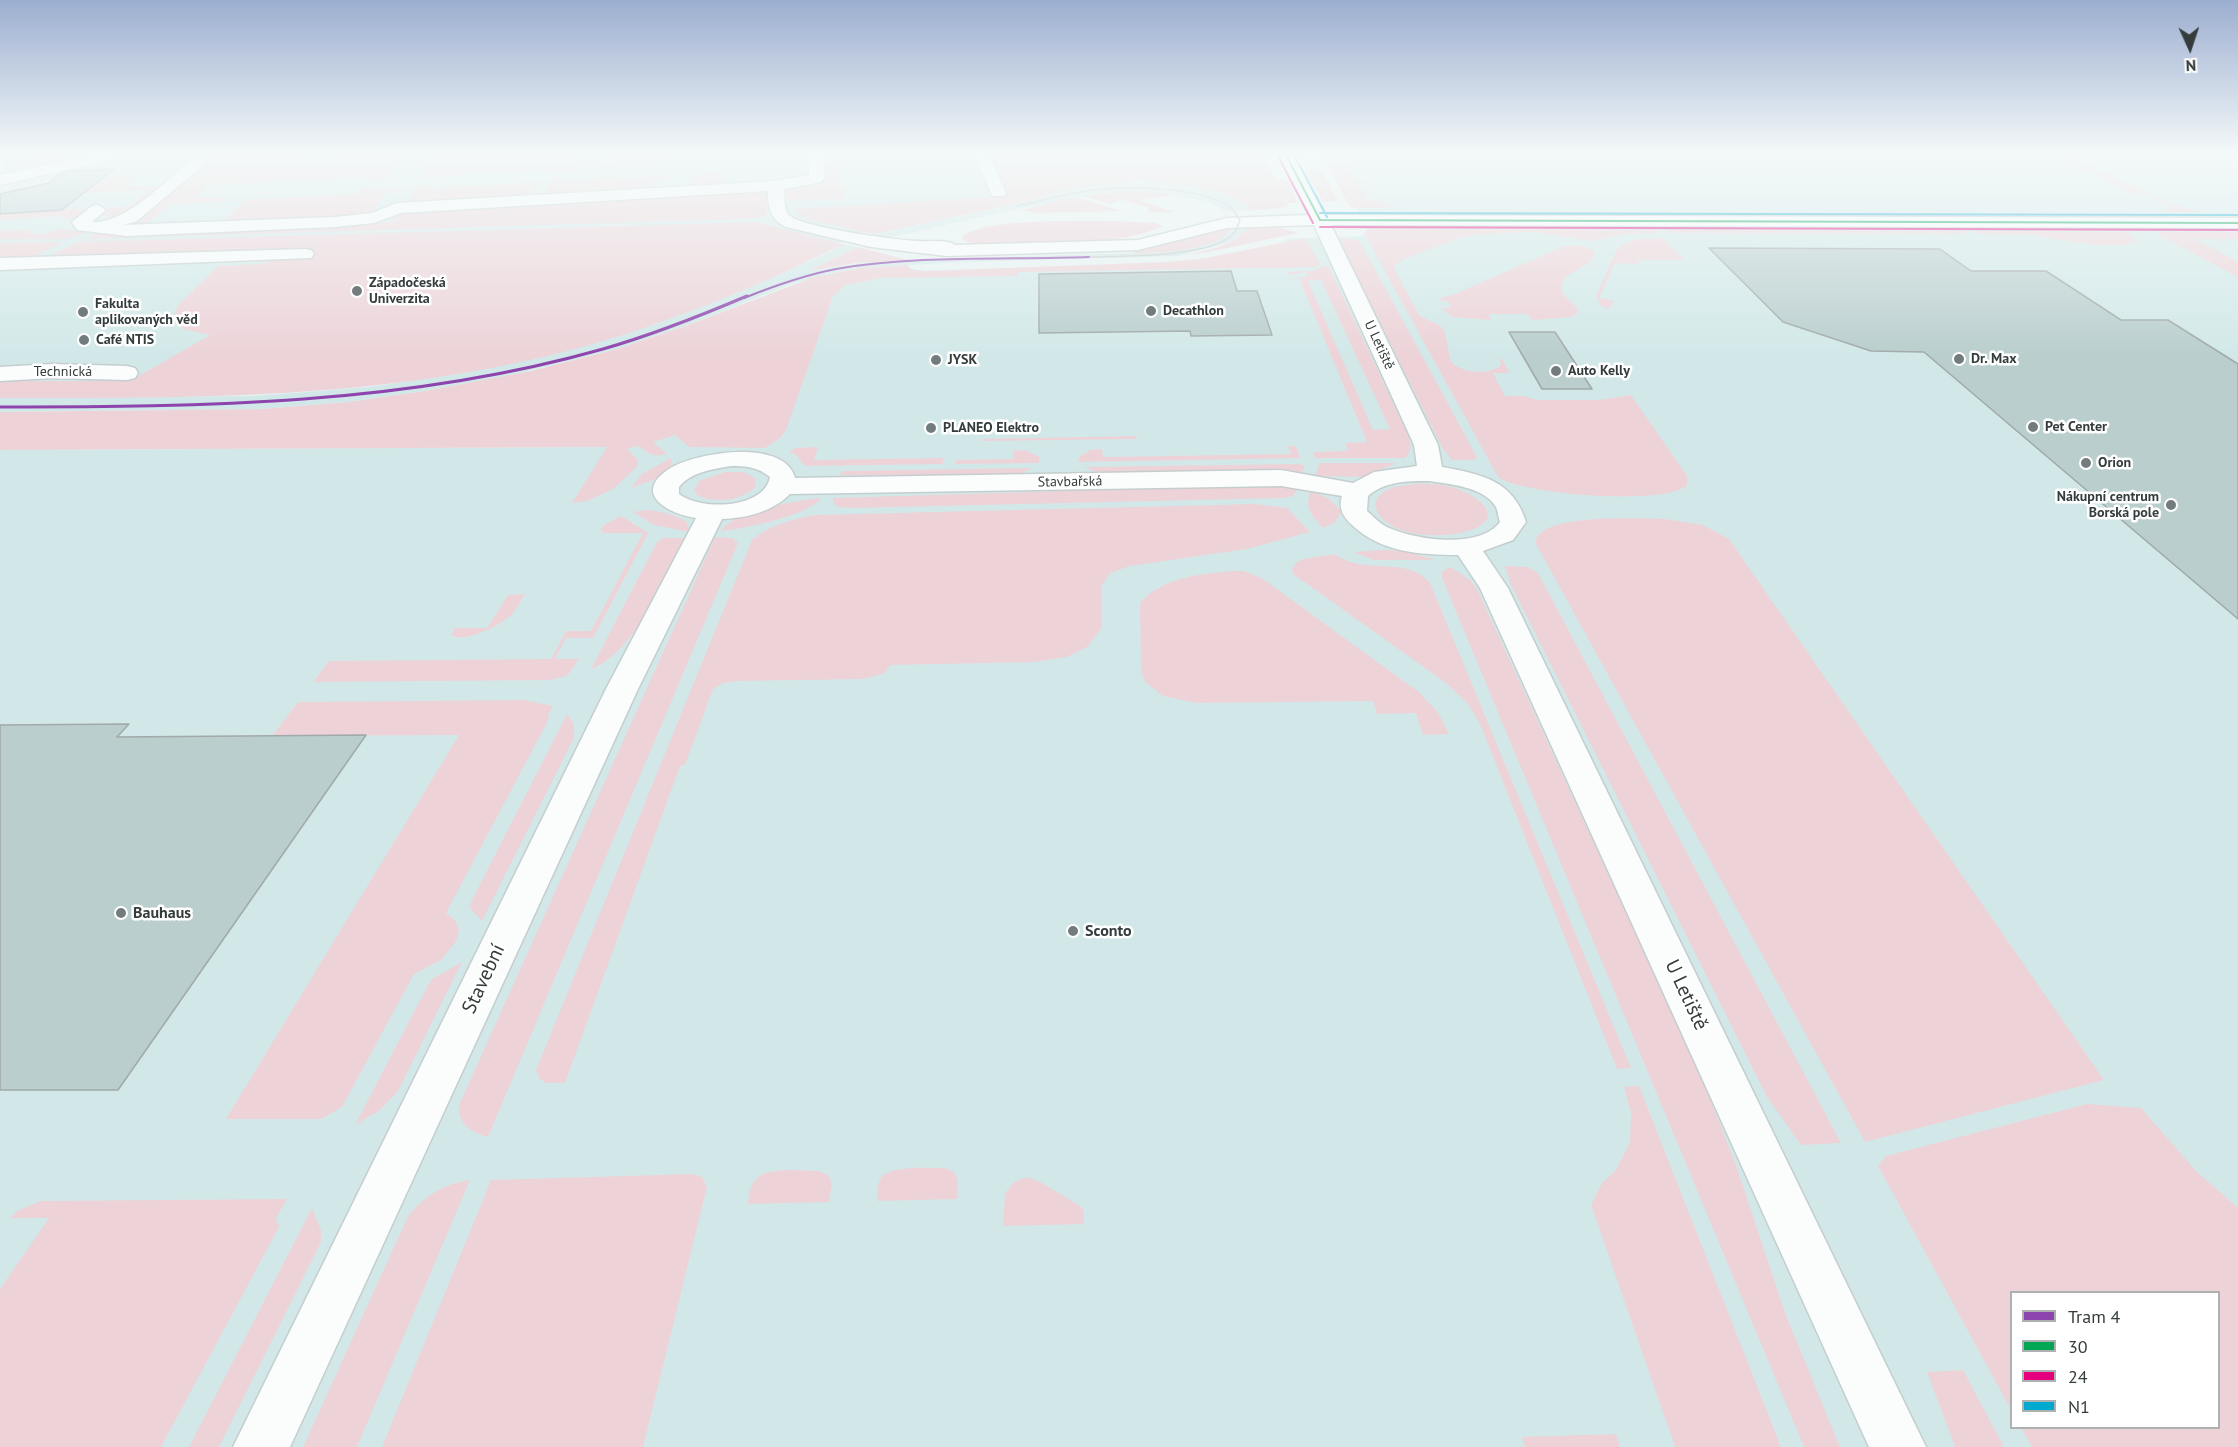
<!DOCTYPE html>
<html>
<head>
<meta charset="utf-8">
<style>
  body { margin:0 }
  #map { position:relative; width:2238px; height:1447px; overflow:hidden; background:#e7f2f2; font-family:"PT Sans",sans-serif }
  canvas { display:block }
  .legend { position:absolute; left:2010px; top:1291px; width:210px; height:138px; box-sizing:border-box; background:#fff; border:2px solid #aeb1b1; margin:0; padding:8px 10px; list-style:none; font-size:18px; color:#343c3c }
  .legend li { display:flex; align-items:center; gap:12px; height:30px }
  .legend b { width:30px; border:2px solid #aeb1b1 }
  .north { position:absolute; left:2160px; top:18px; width:60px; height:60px; -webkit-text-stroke:4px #fff; paint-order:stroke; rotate:177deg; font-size:16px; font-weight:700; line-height:24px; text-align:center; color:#343c3c }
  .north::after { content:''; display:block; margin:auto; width:21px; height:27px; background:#343c3c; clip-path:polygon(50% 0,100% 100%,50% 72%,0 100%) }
</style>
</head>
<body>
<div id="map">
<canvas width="2238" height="1447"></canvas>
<ul class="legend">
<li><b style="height:8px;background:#8e44ad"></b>Tram 4</li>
<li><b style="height:8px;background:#00a651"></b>30</li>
<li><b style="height:8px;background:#e5007d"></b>24</li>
<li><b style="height:8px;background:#00a9ce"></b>N1</li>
</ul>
<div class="north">N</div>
</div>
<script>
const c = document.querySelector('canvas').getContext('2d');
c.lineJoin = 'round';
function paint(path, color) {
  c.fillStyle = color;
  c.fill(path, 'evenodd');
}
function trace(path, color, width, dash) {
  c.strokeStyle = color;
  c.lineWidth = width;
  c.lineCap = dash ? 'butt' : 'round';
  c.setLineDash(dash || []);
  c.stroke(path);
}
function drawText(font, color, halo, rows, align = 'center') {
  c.font = font + ' "PT Sans",sans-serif';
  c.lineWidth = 5;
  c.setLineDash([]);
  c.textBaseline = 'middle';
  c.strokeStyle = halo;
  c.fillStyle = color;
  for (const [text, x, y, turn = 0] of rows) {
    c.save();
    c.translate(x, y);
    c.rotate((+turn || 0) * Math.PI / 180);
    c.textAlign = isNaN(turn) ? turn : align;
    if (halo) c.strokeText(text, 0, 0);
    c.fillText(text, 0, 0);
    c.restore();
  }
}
paint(new Path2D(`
  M0 155H1265L1118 182 1173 183 1208 189 1239 200 1252 211H1222L1220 208 1204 201 1171 194 1108 192 1009 211 888 238 871 235 1015 204 1067 189 871 230 788 263 506 357 0 391V176L4 175Z
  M1328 155H2238V1447H0V450L608 447 822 278 911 269 926 271 1294 263 1284 239 1361 236 1369 232ZM2012 1292H2218V1428H2012Z
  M1235 224H1251L1244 233 1227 243 1177 256 960 262 877 267 832 273 791 284 691 324 617 349 508 376 425 391 348 402 262 409 0 412V398L254 396 369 387 464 373 618 336 658 323 778 275 845 245 858 247 808 271 878 261 1163 252 1194 247 1218 239 1229 233Z`), '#d2e8e8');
paint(new Path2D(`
  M21 155H82C69 165 45 170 28 167Z
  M211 155H315L307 165 328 164 336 155H402L385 178 388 179 386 181 367 182 369 178 208 185 195 198 224 197 221 200 249 199 248 200 357 194 364 186H372L369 190 406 188 404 191 388 192 373 211H389L382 214 221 225 245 200 171 204 140 228 120 227 139 217Z
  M432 155H443L442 157 585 155 579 172 544 174 545 170 435 176 434 178 416 179Z
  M606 155H673L672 160 655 161 654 165 620 167 619 170 600 171Z
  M823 155H835L843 199 788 201 785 189 823 179 826 176Z
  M989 155H1265L1275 178 1290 181 1297 203H1289L1287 207 1252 211 1239 200 1215 191 1173 183 1136 181 1078 187 1015 204 874 234 810 220 797 214 793 209 1007 196Z
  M2056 155H2072L2165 202 2199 212H2169L2163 209 2171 208C2157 201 2148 193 2130 193Z
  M1327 158H1343L1348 167 1360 166 1350 168 1355 180H1368L1370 182 1357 183 1363 193 1378 195H1364L1367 201C1376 201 1387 200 1392 208L1476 209 1353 208 1349 206 1324 159Z
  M1310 168 1322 171 1338 201 1323 202 1309 177Z
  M725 173V185L667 188 689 185 691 175Z
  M617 174 616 179 669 176 668 180 652 181 650 186 644 189 557 195 549 193 547 190 551 177H560L559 181 596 179 598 175Z
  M137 175 124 187 162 186C145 201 124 229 100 214L109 208 130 206 148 190 83 193 104 177Z
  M540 182 533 193 518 197 416 203 409 198 419 185 429 184 427 189Z
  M713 191H762L766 195 767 215 761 218 742 219 85 239 99 233 391 222 398 214 406 210 574 203 575 199 581 202 706 195H713Z
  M1121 191 1175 194C1163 198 1152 196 1140 201L1176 212H1150L1147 211 1149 208 1122 200 1109 204 1083 196Z
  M1075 197 1122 211 1036 213 1021 210Z
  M94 208C83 216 73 219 59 220L62 216 0 220V214Z
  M1362 212H1484L1472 216 1356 214Z
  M1514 212 1738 213 1722 217 1540 216Z
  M1814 213 1966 214 1960 217H1820Z
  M1992 214 2202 215V217L2013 218Z
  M1116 221 1155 223 1163 226C1114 249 1034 242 980 244L967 242 962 238C976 218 1090 221 1116 221Z
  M757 222 845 245C822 253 801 265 779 275 719 301 656 326 593 344 394 400 203 398 0 398V381H130L210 335 183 329 173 317 179 304 219 266 263 264 275 259 39 260 79 242Z
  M1235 224C1220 255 1144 253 1114 254L1135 253V249C1170 246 1201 233 1235 224Z
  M1251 224H1278V227L1298 233 1208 252 1176 256C1203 252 1234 247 1251 224Z
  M59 229 87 232 67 239H0V231L29 230 32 231 28 234H44Z
  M1380 229 1657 230 1659 233 1623 234 1593 241 1531 232 1474 235 1456 239 1402 260 1393 266 1419 315C1427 321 1438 322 1444 330L1451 362C1462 373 1489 376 1501 365L1500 359H1502L1510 373H1493L1505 396H1523L1537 400H1599L1631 395 1687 476V485C1667 506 1522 495 1498 477L1364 233 1367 230Z
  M1667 230 1963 231 1967 234 1669 233Z
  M1974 231 2125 232 2137 240C2122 253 2052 238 2030 235 2013 234 1995 234 1978 234Z
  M2157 232H2238V239H2195L2238 262V277L2157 234Z
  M1305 238 1320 264 1316 267 1017 272V276L882 278 845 285 833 296 786 430 780 438 765 448 689 447 675 435 653 442 667 454C654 458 648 453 638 446L627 449 637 459V467L613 489 587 501 572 503 607 447 0 450V412L262 409 348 402 425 391 531 371 617 349 691 324 814 277 860 268 906 265 913 270 926 271 1168 262 1206 258Z
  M1340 238 1359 240 1477 457 1474 460H1452L1443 449 1351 264Z
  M1662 238 1685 260H1637L1640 264 1615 263 1599 298 1614 301 1609 309 1601 306 1596 296 1618 247 1633 240Z
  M0 243 59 242 61 243 24 261 0 262Z
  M1565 246H1582L1595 251 1590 262 1566 277 1561 285 1563 294 1578 309 1577 313 1572 317 1532 320 1527 314H1489L1491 320 1451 317 1442 308 1451 307 1448 301H1439L1441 298 1455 294Z
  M858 247 907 260 856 263 808 271Z
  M1328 265 1408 435C1411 444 1413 451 1405 458H1315L1313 452 1348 451 1345 443 1367 442 1299 278H1284L1308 277 1306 272 1289 275 1288 272 1312 271ZM1321 280 1390 429 1373 430 1308 281Z
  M1137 436 1136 439 982 441V439Z
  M1288 446H1296L1300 458 1079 462 1078 458 1090 450 1102 449 1103 457 1291 454Z
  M818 447 814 460 944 458 943 464 807 466 803 464 795 454 789 453 795 448Z
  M1014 450 1028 451 1039 457V463L955 464 956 460 1013 459Z
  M671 458 672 468 659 478 631 488 642 474Z
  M1323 463H1397L1362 477 1315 476 1319 464Z
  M1299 464 1305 466 1302 473 1103 474 1084 467Z
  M1033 468 1020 474 1003 476 838 475 845 471Z
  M725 472H744L756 479 755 488C740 501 715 504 697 495L694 490 699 481Z
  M1416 484C1437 483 1461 486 1478 500 1527 538 1379 554 1375 503 1381 487 1400 485 1416 484Z
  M1261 485 1299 487 1293 496 1284 498 850 508 838 507 833 503V498Z
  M1311 490 1329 499 1342 512 1334 523 1323 528C1311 515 1304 507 1311 490Z
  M821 498C811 515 740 530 720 531 734 512 797 500 821 498Z
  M1255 504 1287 508 1310 532 1247 549 1130 566 1110 573 1101 586V629L1087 647 1067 657 1034 662 891 665 883 674 863 679 737 681 723 683 713 689 685 765 680 766 565 1083H546L539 1078 536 1070 752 540C769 525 793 519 815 515Z
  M646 510C661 511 674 514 687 522L689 532 654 525 633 512Z
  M621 516 648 533 593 638H566L555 659H579L567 676 550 680 313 682 329 661 551 659 566 631H591L643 533H604L600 530 604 525Z
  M1665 519 1703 525 1729 539 2104 1080 1865 1142 1536 544C1534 512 1643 519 1665 519Z
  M715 537 732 538 738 543 488 1137C471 1132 458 1125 459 1105Z
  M663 538H687C668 576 633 654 591 669L657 542Z
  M1381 550 1406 551 1435 560H1374L1353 552Z
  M1335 554C1363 576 1408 555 1430 583L1631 1068 1617 1069 1480 724 1468 704 1446 683 1293 574 1292 568 1297 562 1304 559Z
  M1505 566 1528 567 1538 573 1841 1143 1801 1145 1767 1097 1511 585Z
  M1451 567 1470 580 1477 589 1703 1081 1737 1168 1785 1313 1840 1447H1804L1442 578V571Z
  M1233 571H1244L1263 579 1420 693 1439 714 1449 734 1423 735 1416 713 1377 714 1373 701 1196 703 1163 696 1145 682 1141 671 1140 603C1162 577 1201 574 1233 571Z
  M525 594C521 600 517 609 512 614 502 625 464 644 451 635L455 628H487L508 595Z
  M524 700 553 706 548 715 549 719 446 913 455 920 459 929 457 940 441 960 414 974 342 1107 321 1119H226L459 735 272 736 298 702Z
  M567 714 574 724V738L482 921 470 908 471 902Z
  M462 962 398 1091 380 1110 355 1125 427 987 432 979Z
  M1639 1086 1781 1447H1675L1591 1205 1602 1183 1616 1170 1630 1142 1631 1113 1624 1087Z
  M2087 1104 2141 1108 2196 1171 2238 1208V1447H2032L2021 1428H2218V1292H2012L2011 1410 1878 1166 1886 1156Z
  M945 1168 954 1172 958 1180 957 1199 877 1201C877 1194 877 1184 881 1178 888 1165 930 1168 945 1168Z
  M819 1171 828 1175 832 1184 829 1202 748 1204C749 1198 749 1190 752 1185 761 1164 800 1171 819 1171Z
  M692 1174 702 1177 707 1187 643 1447H382L491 1180Z
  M1027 1177 1042 1183 1080 1206 1084 1211V1224L1003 1226 1005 1193 1014 1182Z
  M470 1180 357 1447H303L408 1216C425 1196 443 1184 470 1180Z
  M287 1199 276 1218 279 1227 161 1447H0V1289L49 1218H10L17 1211 40 1201Z
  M312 1208 321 1230V1242L219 1447H189Z
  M1963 1370 2004 1447H1955L1927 1372Z
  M1616 1434 1620 1447H1525L1522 1437Z`), '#edd3d8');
const building = new Path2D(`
  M114 169 62 210 0 214V194L49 183 61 173 70 171Z
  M1709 248 1940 249 1971 271H2046L2121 320H2168L2238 364V619L1924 352 1871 351 1783 322Z
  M1231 271 1237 291H1257L1272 335 1191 336 1190 331 1039 333V274Z
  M1509 332H1555L1592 389H1542Z
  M129 724 117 737 366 735 118 1090H0V725Z`);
paint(building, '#bacece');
trace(building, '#a1a9a9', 1.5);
const minor = new Path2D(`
  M93 155H120L113 159 0 185V175Z
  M809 155H823L825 177 821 182 784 189C785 197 783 210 790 216 805 228 896 240 919 241 930 242 946 239 955 245L1138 240 1227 218 1309 215 1279 155H1293L1326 215 2238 218V228L1331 225 1438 445 1442 467C1481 474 1513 480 1526 522L1513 540 1483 551 1508 588 1926 1447H1869L1480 588 1458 555C1420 555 1380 552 1352 525 1343 517 1338 508 1342 496L1281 486 790 494C772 512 747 518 722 519L638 689 290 1447H233L606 689 696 518C669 514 631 494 669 469 695 452 785 438 795 478L1281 470 1353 483 1374 472 1417 466 1414 445 1314 225 1227 228 1138 250 946 256 871 247 786 227C770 219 768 208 768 191L401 213 374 223 335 227 127 236 77 230 72 222 92 206 98 205 106 210 92 222C123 225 167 180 191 161L196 159 204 164 201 167 137 221 124 225 335 217 372 213 397 203 776 181 809 175ZM731 466C746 466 758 467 770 477 764 509 701 511 679 494V487C691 472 713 469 731 466ZM1429 481C1449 484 1485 487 1496 507 1498 511 1498 517 1500 522 1479 550 1413 540 1385 526 1379 523 1373 516 1367 511L1368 496C1386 481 1406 481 1429 481Z
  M975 155H989L1006 193 1004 196H992Z
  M305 249 311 250 314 254 311 258 0 270V258Z
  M52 364 127 366 135 368 138 373 135 378 127 380 52 378 0 381V367Z`);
trace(minor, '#c5cece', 3);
paint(minor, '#fbfdfd');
trace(new Path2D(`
  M1017 206C1040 201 1062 195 1086 191 1119 186 1205 185 1232 209 1235 212 1237 217 1240 220 1238 224 1237 230 1234 233 1213 258 1121 256 1089 257`), '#c4c8c8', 1.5);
trace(new Path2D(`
  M1286 155 1320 220
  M1320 220 2238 223`), '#00a651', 2);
trace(new Path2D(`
  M1279 158 1313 223
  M1320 227 2238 230`), '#e5007d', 2);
trace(new Path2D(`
  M1294 155 1327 217
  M1320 213 2238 215`), '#00a9ce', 2);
trace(new Path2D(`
  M744 298C774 286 804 275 836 269 915 255 1007 260 1089 257`), '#8e44ad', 2);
trace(new Path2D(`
  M0 407C203 407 406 405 603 349 652 335 700 316 747 296`), '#8e44ad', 3);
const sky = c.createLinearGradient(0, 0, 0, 357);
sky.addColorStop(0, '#9caed0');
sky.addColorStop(0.43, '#f4f9f9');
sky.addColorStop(1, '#f4f9f900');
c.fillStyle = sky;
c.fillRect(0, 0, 2238, 357);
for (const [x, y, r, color] of [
  [357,291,6,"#737c7c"],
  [1151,311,6,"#737c7c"],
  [83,312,6,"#737c7c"],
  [84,340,6,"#737c7c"],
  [1959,359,6,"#737c7c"],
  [936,360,6,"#737c7c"],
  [1556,371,6,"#737c7c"],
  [2033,427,6,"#737c7c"],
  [931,428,6,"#737c7c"],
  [2086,463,6,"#737c7c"],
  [2171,505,6,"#737c7c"],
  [121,913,6,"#737c7c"],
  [1073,931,6,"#737c7c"]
]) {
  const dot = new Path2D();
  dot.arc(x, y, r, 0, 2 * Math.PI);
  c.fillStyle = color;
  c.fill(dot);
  trace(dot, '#fff', 2);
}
drawText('bold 14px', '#343c3c', '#fff', [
  ["Západočeská",369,283],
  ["Univerzita",369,299],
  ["Fakulta",95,304],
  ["aplikovaných věd",95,320],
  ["Decathlon",1163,311],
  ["Café NTIS",96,340],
  ["Dr. Max",1971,359],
  ["JYSK",948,360],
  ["Auto Kelly",1568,371],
  ["Pet Center",2045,427],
  ["PLANEO Elektro",943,428],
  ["Orion",2098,463],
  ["Nákupní centrum",2159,497,"right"],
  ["Borská pole",2159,513,"right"]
], 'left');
drawText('14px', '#343c3c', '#fff', [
  ["U Letiště",1379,345,65],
  ["Technická",63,372],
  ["Stavbařská",1070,482,-1]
]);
drawText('bold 16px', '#343c3c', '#fff', [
  ["Bauhaus",133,913],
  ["Sconto",1085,931]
], 'left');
drawText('20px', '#343c3c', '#fff', [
  ["Stavební",484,979,-65],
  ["U Letiště",1686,995,65]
]);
</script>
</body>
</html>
